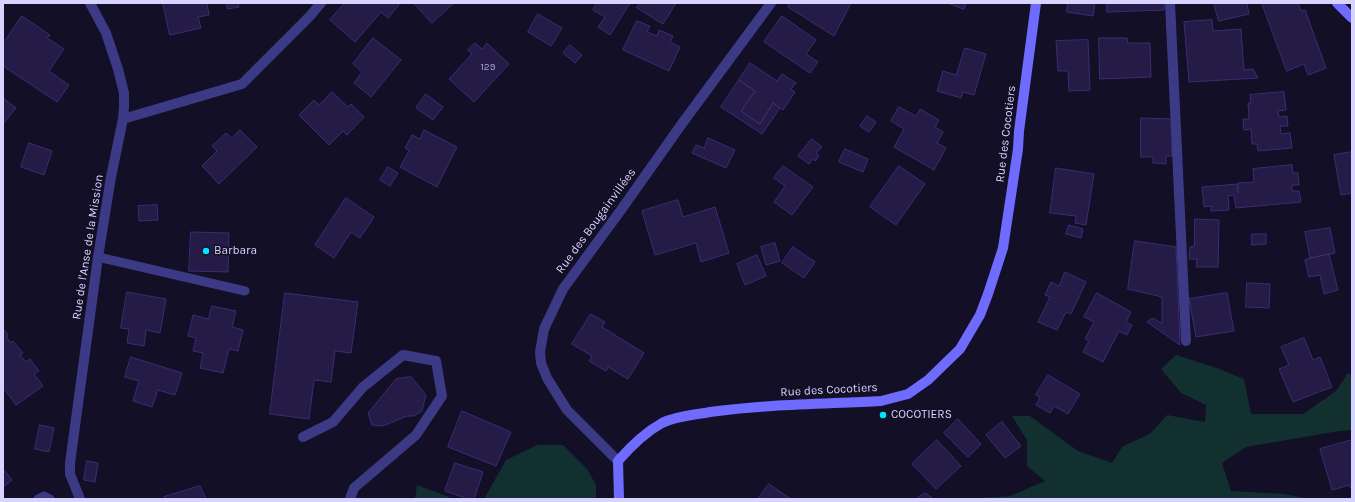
<!DOCTYPE html>
<html>
<head>
<meta charset="utf-8">
<style>
  body { margin:0 }
  #map { position:relative; width:1355px; height:502px; overflow:hidden; background:#130f26; font-family:Karla,sans-serif }
  canvas { display:block }
  .frame { position:absolute; inset:0; border:4px solid #d9d4ff; pointer-events:none }
</style>
</head>
<body>
<div id="map">
<canvas width="1355" height="502"></canvas>
<div class="frame"></div>
</div>
<script>
const c = document.querySelector('canvas').getContext('2d');
c.lineJoin = 'round';
function paint(path, color) {
  c.fillStyle = color;
  c.fill(path, 'evenodd');
}
function trace(path, color, width, dash) {
  c.strokeStyle = color;
  c.lineWidth = width;
  c.lineCap = dash ? 'butt' : 'round';
  c.setLineDash(dash || []);
  c.stroke(path);
}
function drawText(font, color, halo, rows, align = 'center') {
  c.font = font + ' Karla,sans-serif';
  c.lineWidth = 3;
  c.setLineDash([]);
  c.textBaseline = 'middle';
  c.strokeStyle = halo;
  c.fillStyle = color;
  for (const [text, x, y, turn = 0] of rows) {
    c.save();
    c.translate(x, y);
    c.rotate((+turn || 0) * Math.PI / 180);
    c.textAlign = isNaN(turn) ? turn : align;
    if (halo) c.strokeText(text, 0, 0);
    c.fillText(text, 0, 0);
    c.restore();
  }
}
paint(new Path2D(`
  M1176 355 1217 368 1244 379 1251 414H1303L1336 391 1348 373 1352 376V430L1339 431 1246 447 1222 463 1231 491 1284 494 1311 499H964L1010 496 1045 481 1027 466V440L1012 416H1030L1078 451 1112 463 1122 447 1151 433 1167 415 1205 422 1206 405 1181 393 1161 369Z
  M537 445H563L587 469 596 485V499H484L506 460Z
  M417 485 454 499H415Z`), '#12302f');
const building = new Path2D(`
  M163 3H207L209 15 198 17 201 28 170 35Z
  M226 3H238L239 7 228 9Z
  M345 3H397L399 5 388 18 381 12 355 42 330 20Z
  M414 3H454L432 23Z
  M597 3H630L610 35 598 27 605 17 593 10Z
  M640 3H676L663 24 637 8Z
  M790 3H851L834 36 788 7Z
  M948 3H966L964 9Z
  M1068 3H1095L1093 16 1067 12Z
  M1107 3H1164V10L1107 12Z
  M1214 3H1247L1249 14 1219 21Z
  M1262 3H1298L1301 11 1305 10 1326 68 1308 75 1304 64 1287 71Z
  M538 14 562 28 551 46 528 32Z
  M22 16 50 35 47 38 64 49 49 71 69 85 57 102 3 66V44Z
  M782 16 816 40 806 54 818 62 810 73 764 42Z
  M1212 20 1213 31 1241 29 1244 70 1253 69 1258 78 1189 82 1184 22Z
  M637 21 650 26 647 32 657 36 659 30 673 36 670 42 680 47 669 71 623 50Z
  M373 38 401 60 371 97 354 83 362 72 353 64Z
  M1099 38H1127L1128 43H1150L1151 77 1100 79Z
  M1088 40 1090 90 1069 91 1068 71H1058L1056 41Z
  M475 43 482 49 487 43 509 64 474 102 449 79 472 54 468 50Z
  M570 45 582 55 575 63 563 53Z
  M965 48 986 54 974 95 963 92 961 98 937 91 943 71 956 75Z
  M750 63 777 81 782 74 796 83 791 89 795 92 783 110 773 103 760 124 741 111 755 91 739 80Z
  M739 80 755 91 741 111 760 124 773 103 780 108 762 134 721 107Z
  M332 92 348 107 351 104 364 117 347 135 343 131 329 145 299 115 314 100 319 105Z
  M1284 92 1286 110 1278 111 1279 117 1287 116 1288 126H1280L1281 134 1290 133 1292 148 1258 151 1257 144H1252L1251 129 1244 130 1243 119H1249L1248 103H1251L1250 95Z
  M426 94 443 107 433 120 416 108Z
  M3 98 16 108 3 124Z
  M899 107 916 116 920 109 939 120 935 127 943 132 937 143 946 148 934 170 894 147 904 129 891 121Z
  M867 116 876 122 869 132 860 126Z
  M1141 118 1172 119V156H1166V164L1153 163V157H1141Z
  M240 130 257 147 219 184 202 166 217 151 212 146 226 133 232 138Z
  M424 130 457 147 437 187 400 167 409 151 405 148 412 135 420 139Z
  M708 138 735 150 726 168 692 153 696 145 704 148Z
  M812 139 822 147 816 153 819 156 815 161 813 159 809 164 798 156Z
  M29 143 52 151 44 175 21 167Z
  M845 149 868 159 863 172 839 162Z
  M1352 152V193L1341 195 1334 155Z
  M1292 165 1293 173H1298L1299 185H1292V191H1299L1301 202 1236 208 1234 195 1228 196 1229 210 1211 211V206L1204 207 1202 187 1237 184 1238 193V183L1254 182 1253 169Z
  M783 166 813 187 792 215 774 202 785 186 774 178Z
  M899 166 925 184 896 225 870 207Z
  M388 167 398 173 390 186 380 180Z
  M1056 168 1094 174 1086 225 1075 223 1076 216 1050 213Z
  M346 198 374 217 360 238 351 232 334 258 315 245Z
  M678 200 683 217 715 207 729 253 701 262 696 243 655 255 642 211Z
  M157 205 158 220 139 221 138 206Z
  M1195 219 1219 220 1218 267H1196L1197 259H1189L1190 247 1194 246Z
  M1069 225 1083 229 1081 238 1066 234Z
  M1330 228 1335 253 1310 258 1305 232Z
  M191 232 229 233 228 272 189 271Z
  M1252 234H1266V244L1252 245Z
  M1135 241 1176 247 1180 345 1147 322 1152 318 1162 323V297L1128 289Z
  M775 243 780 261 766 265 761 247Z
  M793 247 815 262 804 278 782 263Z
  M1329 254 1338 290 1324 294 1320 275 1309 277 1305 260Z
  M757 255 766 276 745 285 737 264Z
  M1065 272 1086 282 1071 314 1066 312 1057 330 1038 322 1050 297 1045 295 1051 282 1059 286Z
  M1247 283 1270 284 1269 308 1246 307Z
  M127 292 166 299 160 333 146 330 144 346 127 343 129 329 121 328Z
  M285 293 358 302 351 353 335 351 331 382 314 380 309 419 270 414Z
  M1097 293 1131 312 1126 322 1132 325 1127 335 1119 331 1103 362 1083 352 1089 341 1085 339 1094 322 1084 317Z
  M1227 293 1234 331 1196 337 1189 299Z
  M212 306 236 311 232 327 243 330 238 351 229 349 223 373 200 368 203 353 193 351 196 338 188 336 193 315 208 319Z
  M591 314 605 322 602 327 644 353 628 379 608 367 606 371 589 361 592 356 572 344Z
  M3 328 8 335 7 337 10 343 13 341 23 353 20 355 26 362 30 359 39 371 34 374 43 386 16 405 5 390 3 391Z
  M1304 338 1313 360 1320 357 1332 387 1293 402 1279 369 1289 365 1281 347Z
  M131 357 182 373 175 395 158 390 152 407 133 401 139 381 125 377Z
  M1048 375 1080 394 1068 414 1054 406 1050 413 1036 405 1040 397 1036 395Z
  M411 377 426 395 422 411 414 416H407L383 426 372 425 368 413 396 379Z
  M462 411 511 432 496 466 448 447Z
  M958 419 981 444 968 457 944 433Z
  M1002 422 1021 446 1005 458 986 435Z
  M40 425 54 428 49 452 35 449Z
  M937 440 961 466 936 489 912 464Z
  M1352 440V489H1351L1350 485 1332 490 1320 449Z
  M87 461 98 463 95 482 84 480Z
  M455 463 483 472 474 499H468L445 491Z
  M3 469 12 480 3 487Z
  M769 484 791 499H758Z
  M200 486 206 499H165L164 497Z
  M925 493 934 499H916Z`);
paint(building, '#241b47');
trace(building, '#3b2d73', 1);
trace(new Path2D(`
  M98 257 245 291
  M38 499 44 496 50 499`), '#3d3a85', 9);
trace(new Path2D(`
  M1170 3 1186 341
  M123 119 242 84 310 16 321 3
  M303 437 333 422 363 387 403 355 436 361 442 396 416 435 354 488 350 499
  M618 461 567 410 547 378 541 363 540 352 544 329 563 289 621 210 681 125 771 3
  M80 499 70 474V463L98 257 111 177 123 119 124 107V93L118 69 106 33 90 3`), '#3d3a85', 10);
trace(new Path2D(`
  M1337 3 1352 18
  M619 499 618 461C631 446 644 433 662 423 676 416 694 415 710 412 767 404 823 404 881 401L908 394 928 380 960 349 980 315 988 294 1003 248 1018 149 1019 131 1036 3`), '#6f6bff', 10);
for (const [x, y, r, color] of [
  [206,251,4,"#00e5ff"],
  [883,415,4,"#00e5ff"]
]) {
  const dot = new Path2D();
  dot.arc(x, y, r, 0, 2 * Math.PI);
  c.fillStyle = color;
  c.fill(dot);
  trace(dot, '#130f26', 1.5);
}
drawText('10px', '#aca6d1', null, [
  ["129",488,67]
]);
drawText('12px', '#d9d4ff', '#130f26', [
  ["Rue des Cocotiers",1006,134,-83],
  ["Rue des Bougainvillées",596,221,-54],
  ["Rue de l'Anse de la Mission",88,247,-81],
  ["Rue des Cocotiers",829,390,-3]
]);
drawText('12px', '#d9d4ff', '#130f26', [
  ["Barbara",214,251],
  ["COCOTIERS",891,415]
], 'left');
</script>
</body>
</html>
